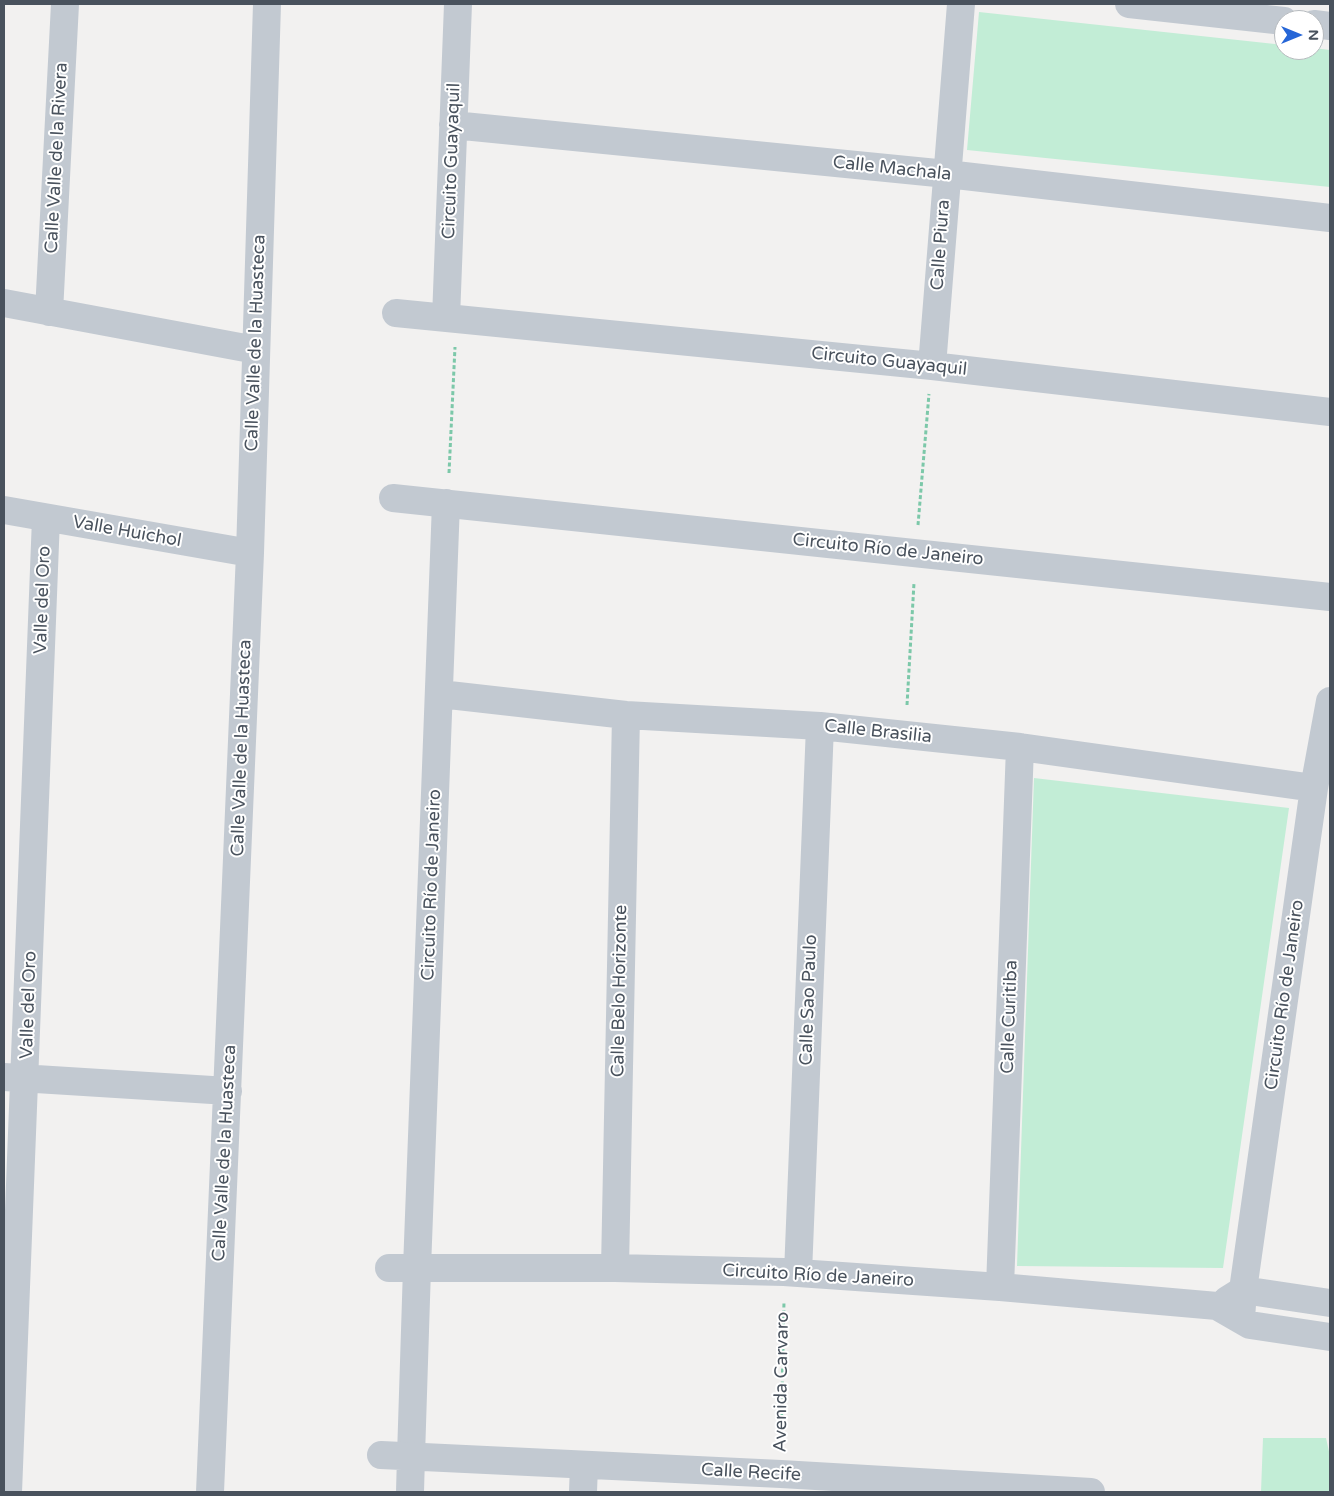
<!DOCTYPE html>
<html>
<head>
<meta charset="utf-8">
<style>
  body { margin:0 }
  #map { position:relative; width:1334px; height:1496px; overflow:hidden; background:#f2f1f0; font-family:"Varela Round",sans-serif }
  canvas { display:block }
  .frame { position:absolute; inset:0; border:5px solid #49525d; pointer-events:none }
  .north { position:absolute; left:1274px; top:10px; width:50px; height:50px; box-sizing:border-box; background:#fff; border:1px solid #b6babe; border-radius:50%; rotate:90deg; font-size:14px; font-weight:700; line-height:20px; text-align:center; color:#49525d }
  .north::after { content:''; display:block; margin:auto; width:18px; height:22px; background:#2666d7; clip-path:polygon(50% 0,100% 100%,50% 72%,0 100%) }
</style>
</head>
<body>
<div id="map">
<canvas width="1334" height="1496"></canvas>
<div class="frame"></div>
<div class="north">N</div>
</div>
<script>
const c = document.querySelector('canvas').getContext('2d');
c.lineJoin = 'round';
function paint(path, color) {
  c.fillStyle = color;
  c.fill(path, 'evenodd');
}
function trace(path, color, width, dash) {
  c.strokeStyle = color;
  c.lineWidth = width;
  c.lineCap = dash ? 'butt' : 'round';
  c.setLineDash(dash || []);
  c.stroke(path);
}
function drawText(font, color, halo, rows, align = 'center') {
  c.font = font + ' "Varela Round",sans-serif';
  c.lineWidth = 4;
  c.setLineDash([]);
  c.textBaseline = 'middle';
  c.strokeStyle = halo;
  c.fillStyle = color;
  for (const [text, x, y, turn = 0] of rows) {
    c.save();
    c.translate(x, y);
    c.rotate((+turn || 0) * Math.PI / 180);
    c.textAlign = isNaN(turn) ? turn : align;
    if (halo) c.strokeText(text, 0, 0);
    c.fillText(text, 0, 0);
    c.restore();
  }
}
paint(new Path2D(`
  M979 12 1284 45V50H1314V48L1330 50V187L967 150Z
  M1034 778 1289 808 1223 1268 1017 1266Z
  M1263 1438H1326L1330 1456V1492H1261Z`), '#c2edd6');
trace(new Path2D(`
  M449 473 455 347
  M918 525 929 394
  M907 705 914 583
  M781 1444 784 1301`), '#7cc8a9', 3, [4, 2.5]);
trace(new Path2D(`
  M411 1456 417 1268`), '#c2c9d1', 28);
trace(new Path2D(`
  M1129 4 1284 21
  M1314 24 1330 26
  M453 125 947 174 1330 218
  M4 303 256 350
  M49 312 65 4
  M396 313 932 366 1330 412
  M446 318 458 4
  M932 366 961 4
  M393 498 1330 597
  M4 510 250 553
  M440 694 626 715 820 726 1020 747 1314 788
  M4 1077 228 1091
  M389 1268H615L784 1272 1000 1287 1217 1306 1250 1325 1330 1337
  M417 1268 446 503
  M615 1268 626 715
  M798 1273 820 726
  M1000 1287 1020 747
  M1227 1300 1243 1290 1330 1303
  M1241 1319 1243 1290 1314 788 1330 701
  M381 1455 781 1474 1091 1492
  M8 1492 46 518
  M210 1492 250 553 267 4
  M410 1492 411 1456
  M583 1492 584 1465`), '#c2c9d1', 28);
drawText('18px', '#49525d', '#fff', [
  ["Calle Valle de la Rivera",57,158,-87],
  ["Circuito Guayaquil",452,161,-88],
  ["Calle Machala",892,169,6],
  ["Calle Piura",941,245,-86],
  ["Calle Valle de la Huasteca",256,343,-88],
  ["Circuito Guayaquil",889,362,6],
  ["Valle Huichol",127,532,10],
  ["Circuito Río de Janeiro",888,550,6],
  ["Valle del Oro",43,600,-88],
  ["Calle Brasilia",878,732,6],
  ["Calle Valle de la Huasteca",242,748,-88],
  ["Circuito Río de Janeiro",432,885,-88],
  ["Calle Belo Horizonte",620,991,-89],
  ["Circuito Río de Janeiro",1285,995,-82],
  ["Calle Sao Paulo",809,1000,-88],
  ["Valle del Oro",29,1005,-88],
  ["Calle Curitiba",1010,1017,-88],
  ["Calle Valle de la Huasteca",225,1153,-87],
  ["Circuito Río de Janeiro",818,1276,3],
  ["Avenida Carvaro",782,1382,-89],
  ["Calle Recife",751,1473,3]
]);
</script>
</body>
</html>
